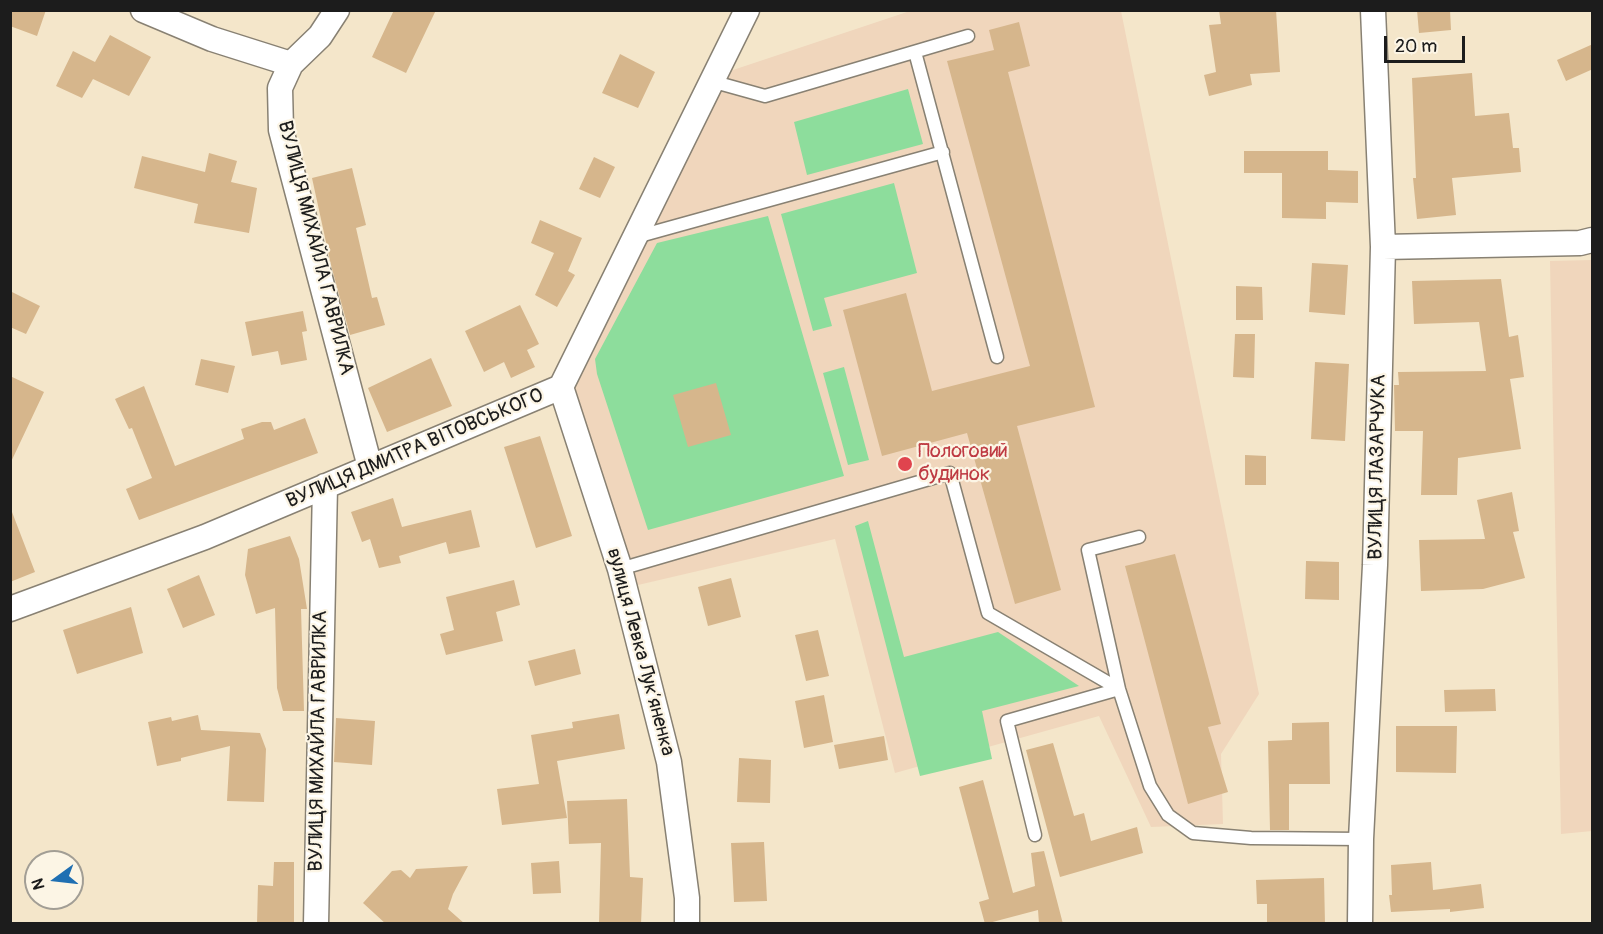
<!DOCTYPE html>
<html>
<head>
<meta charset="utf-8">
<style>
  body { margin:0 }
  #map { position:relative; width:1603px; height:934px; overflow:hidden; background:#f4e6ca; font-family:Pangolin,sans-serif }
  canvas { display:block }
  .frame { position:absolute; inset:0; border:12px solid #1c1c1c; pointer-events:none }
  .north { position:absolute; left:24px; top:850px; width:60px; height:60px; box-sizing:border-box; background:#fcf5e5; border:2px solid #a29e95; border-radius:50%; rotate:255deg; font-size:16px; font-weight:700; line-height:24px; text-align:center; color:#1c1c1c }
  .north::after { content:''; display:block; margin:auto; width:21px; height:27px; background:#1f6fb2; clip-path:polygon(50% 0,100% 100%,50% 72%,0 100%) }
  .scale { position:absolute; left:1384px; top:36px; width:81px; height:27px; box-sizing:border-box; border:3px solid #1c1c1c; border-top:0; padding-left:8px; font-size:18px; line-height:21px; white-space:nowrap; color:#1c1c1c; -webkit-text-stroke:4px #fcf5e5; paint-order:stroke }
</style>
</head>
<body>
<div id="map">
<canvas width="1603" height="934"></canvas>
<div class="frame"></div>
<div class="north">N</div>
<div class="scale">20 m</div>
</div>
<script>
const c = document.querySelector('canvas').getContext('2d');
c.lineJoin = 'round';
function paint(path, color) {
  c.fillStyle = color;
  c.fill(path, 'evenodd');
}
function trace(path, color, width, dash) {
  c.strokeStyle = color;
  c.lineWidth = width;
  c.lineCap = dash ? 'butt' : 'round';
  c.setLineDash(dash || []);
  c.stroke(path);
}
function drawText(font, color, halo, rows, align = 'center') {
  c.font = font + ' Pangolin,sans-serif';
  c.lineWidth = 4.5;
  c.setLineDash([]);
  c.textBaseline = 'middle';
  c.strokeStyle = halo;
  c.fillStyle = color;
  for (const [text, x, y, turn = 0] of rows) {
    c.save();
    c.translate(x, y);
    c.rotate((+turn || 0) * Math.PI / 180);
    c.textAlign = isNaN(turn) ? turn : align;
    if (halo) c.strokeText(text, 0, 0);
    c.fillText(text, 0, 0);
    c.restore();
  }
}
paint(new Path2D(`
  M910 11H1121L1259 694 1221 754 1223 824 1151 827 1099 716 895 773 835 539 638 585 571 389 730 71Z
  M1592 260V831L1561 834 1550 261Z`), '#f0d6bc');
paint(new Path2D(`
  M908 89 923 144 807 175 794 122Z
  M894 183 917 273 824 298 832 326 813 331 781 214Z
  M768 216 844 476 648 530 597 374 595 359 657 243Z
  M844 367 869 460 848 465 823 373Z
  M868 521 904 657 998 632 1079 686 982 711 992 759 920 776 855 526Z`), '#8ddd9c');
paint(new Path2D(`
  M10 10H46L37 36 10 26Z
  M394 10H436L406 73 372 57Z
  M1219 10H1276L1280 72 1250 74 1252 85 1209 96 1204 75 1216 72 1209 25 1221 24Z
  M1417 10H1450L1451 30 1419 33Z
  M1019 22 1030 66 1008 72 1095 407 1017 426 1061 590 1015 604 967 433 882 456 843 310 906 293 932 391 1030 366 947 61 994 50 989 30Z
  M110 35 151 57 129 96 93 79 82 98 56 86 73 51 95 62Z
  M1593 44V69L1566 81 1557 60Z
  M620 54 655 72 638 108 602 93Z
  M1472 73 1475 116 1509 113 1513 148H1519L1521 172 1452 178 1456 215 1417 219 1413 178H1416L1412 78Z
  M1244 151H1328V170L1358 171V203L1326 202V219L1282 218V173H1244Z
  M209 153 237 161 231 182 257 188 249 233 194 223 198 204 134 188 142 156 205 172Z
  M594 157 615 167 600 198 579 189Z
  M352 168 366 225 356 228 372 298 377 297 385 325 350 335 331 265 312 178Z
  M540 220 582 238 568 271 575 275 557 307 535 295 554 253 531 243Z
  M1312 263 1348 265 1345 315 1309 312Z
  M1501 279 1509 337 1518 335 1524 377 1510 379 1521 449 1458 458 1457 495H1421L1423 431H1395L1394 385H1399L1398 372 1486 371 1479 322 1414 324 1412 281Z
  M1236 286 1262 287 1263 320H1236Z
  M10 291 40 306 26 334 10 327Z
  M520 305 539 344 527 350 535 367 511 378 504 362 484 372 465 331Z
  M303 311 307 331 302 332 307 360 281 365 278 351 252 356 245 322Z
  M1235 334H1255L1254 378 1233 377Z
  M431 358 452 406 387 432 368 388Z
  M201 359 235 366 228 393 195 385Z
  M1315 362 1349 364 1345 441 1311 439Z
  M10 376 44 392 10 464Z
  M716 383 731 435 688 447 673 395Z
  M144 386 175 466 244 439 241 429 262 422H271L274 430 305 418 318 453 139 520 126 489 152 478 132 428 129 429 115 399Z
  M540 436 572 536 536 548 504 447Z
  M1245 455 1266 456V485H1245Z
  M1512 492 1519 531 1513 532 1525 578 1483 589 1421 591 1419 540 1485 539 1477 500Z
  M393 498 402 527 471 510 480 547 449 554 446 542 399 556 401 563 379 568 370 539 362 542 351 512Z
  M12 512 35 572 10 582V513Z
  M290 536 299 559 307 609H301L304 711H283L277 688 275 608 256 614 245 575 248 549Z
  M1175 554 1221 724 1208 727 1228 792 1188 804 1125 566Z
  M1306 561 1339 562V600L1305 599Z
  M199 575 215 615 183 628 167 589Z
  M731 578 741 617 708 626 698 587Z
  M514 580 520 605 496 612 503 641 446 655 440 634 454 630 446 597Z
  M131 607 143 653 77 674 63 630Z
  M818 630 829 676 806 681 795 635Z
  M575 649 581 674 535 686 528 661Z
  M1495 689 1496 711 1445 712 1444 690Z
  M824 695 833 742 804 748 795 701Z
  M619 714 625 749 557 761 567 818 502 825 497 789 539 784 531 735 573 728 572 722Z
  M198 715 201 730 260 733 266 749 264 802 227 801 230 746 181 758V761L157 766 148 722 171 717 172 721Z
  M336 718 375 721 372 765 334 762Z
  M1329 722 1330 784H1289V830H1270L1268 741 1292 740V723Z
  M1396 726H1457L1456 773 1396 772Z
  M884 736 888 760 839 769 834 745Z
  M1053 743 1074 816 1084 813 1091 841 1137 827 1143 853 1060 877 1026 750Z
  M739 758 771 760 770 803 737 802Z
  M983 780 1013 893 1035 886 1031 853 1044 851 1063 924H1039L1038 910 985 924 979 902 989 899 959 787Z
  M627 799 630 877 643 878 641 924H599L601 843 569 844 567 801Z
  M764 842 767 901 734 902 731 843Z
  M559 861 561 893 533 894 531 863Z
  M274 862H294V924H257L258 885 273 886Z
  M1431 862 1433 890 1481 884 1484 908 1450 912V909L1391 912 1389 895H1392L1391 865Z
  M468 866 453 894 448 909 465 924H386L363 903 392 871 401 870 410 878 416 869Z
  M1324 878 1325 924H1267V904H1257L1256 880Z`), '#d6b68c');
const service = new Path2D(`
  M915 52 997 357
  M711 81 765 96 968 36
  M636 237 943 152
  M1139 537 1088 550 1119 689 1150 786 1168 815 1193 833 1251 838 1361 839
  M620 569 950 473 988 613 1119 689
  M1035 835 1007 721 1119 689`);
const minor = new Path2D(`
  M143 10 212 39 291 64
  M337 10 320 36 291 64 280 88 281 130 370 467
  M1383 247 1580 243 1592 240
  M561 387 620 569 669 762 687 898V924
  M10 609 205 537 561 387 747 10
  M316 924 325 486
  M1360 924 1361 839 1375 565 1383 247 1373 10`);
trace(service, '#888173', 15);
trace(minor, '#888173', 27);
trace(service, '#fff', 12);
trace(minor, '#fff', 24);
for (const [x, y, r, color] of [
  [905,464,8,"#e0444e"]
]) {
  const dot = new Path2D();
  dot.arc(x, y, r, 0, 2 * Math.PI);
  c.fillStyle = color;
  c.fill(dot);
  trace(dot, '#fcf5e5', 2);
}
drawText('20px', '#1c1c1c', '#fcf5e5', [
  ["ВУЛИЦЯ МИХАЙЛА ГАВРИЛКА",315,248,76],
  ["ВУЛИЦЯ ДМИТРА ВІТОВСЬКОГО",415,449,-23],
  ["ВУЛИЦЯ ЛАЗАРЧУКА",1378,467,-89],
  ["вулиця Левка Лукʼяненка",640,652,75],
  ["ВУЛИЦЯ МИХАЙЛА ГАВРИЛКА",319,741,-89]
]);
drawText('20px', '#be3a42', '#fcf5e5', [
  ["Пологовий",918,452],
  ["будинок",918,475]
], 'left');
</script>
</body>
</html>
